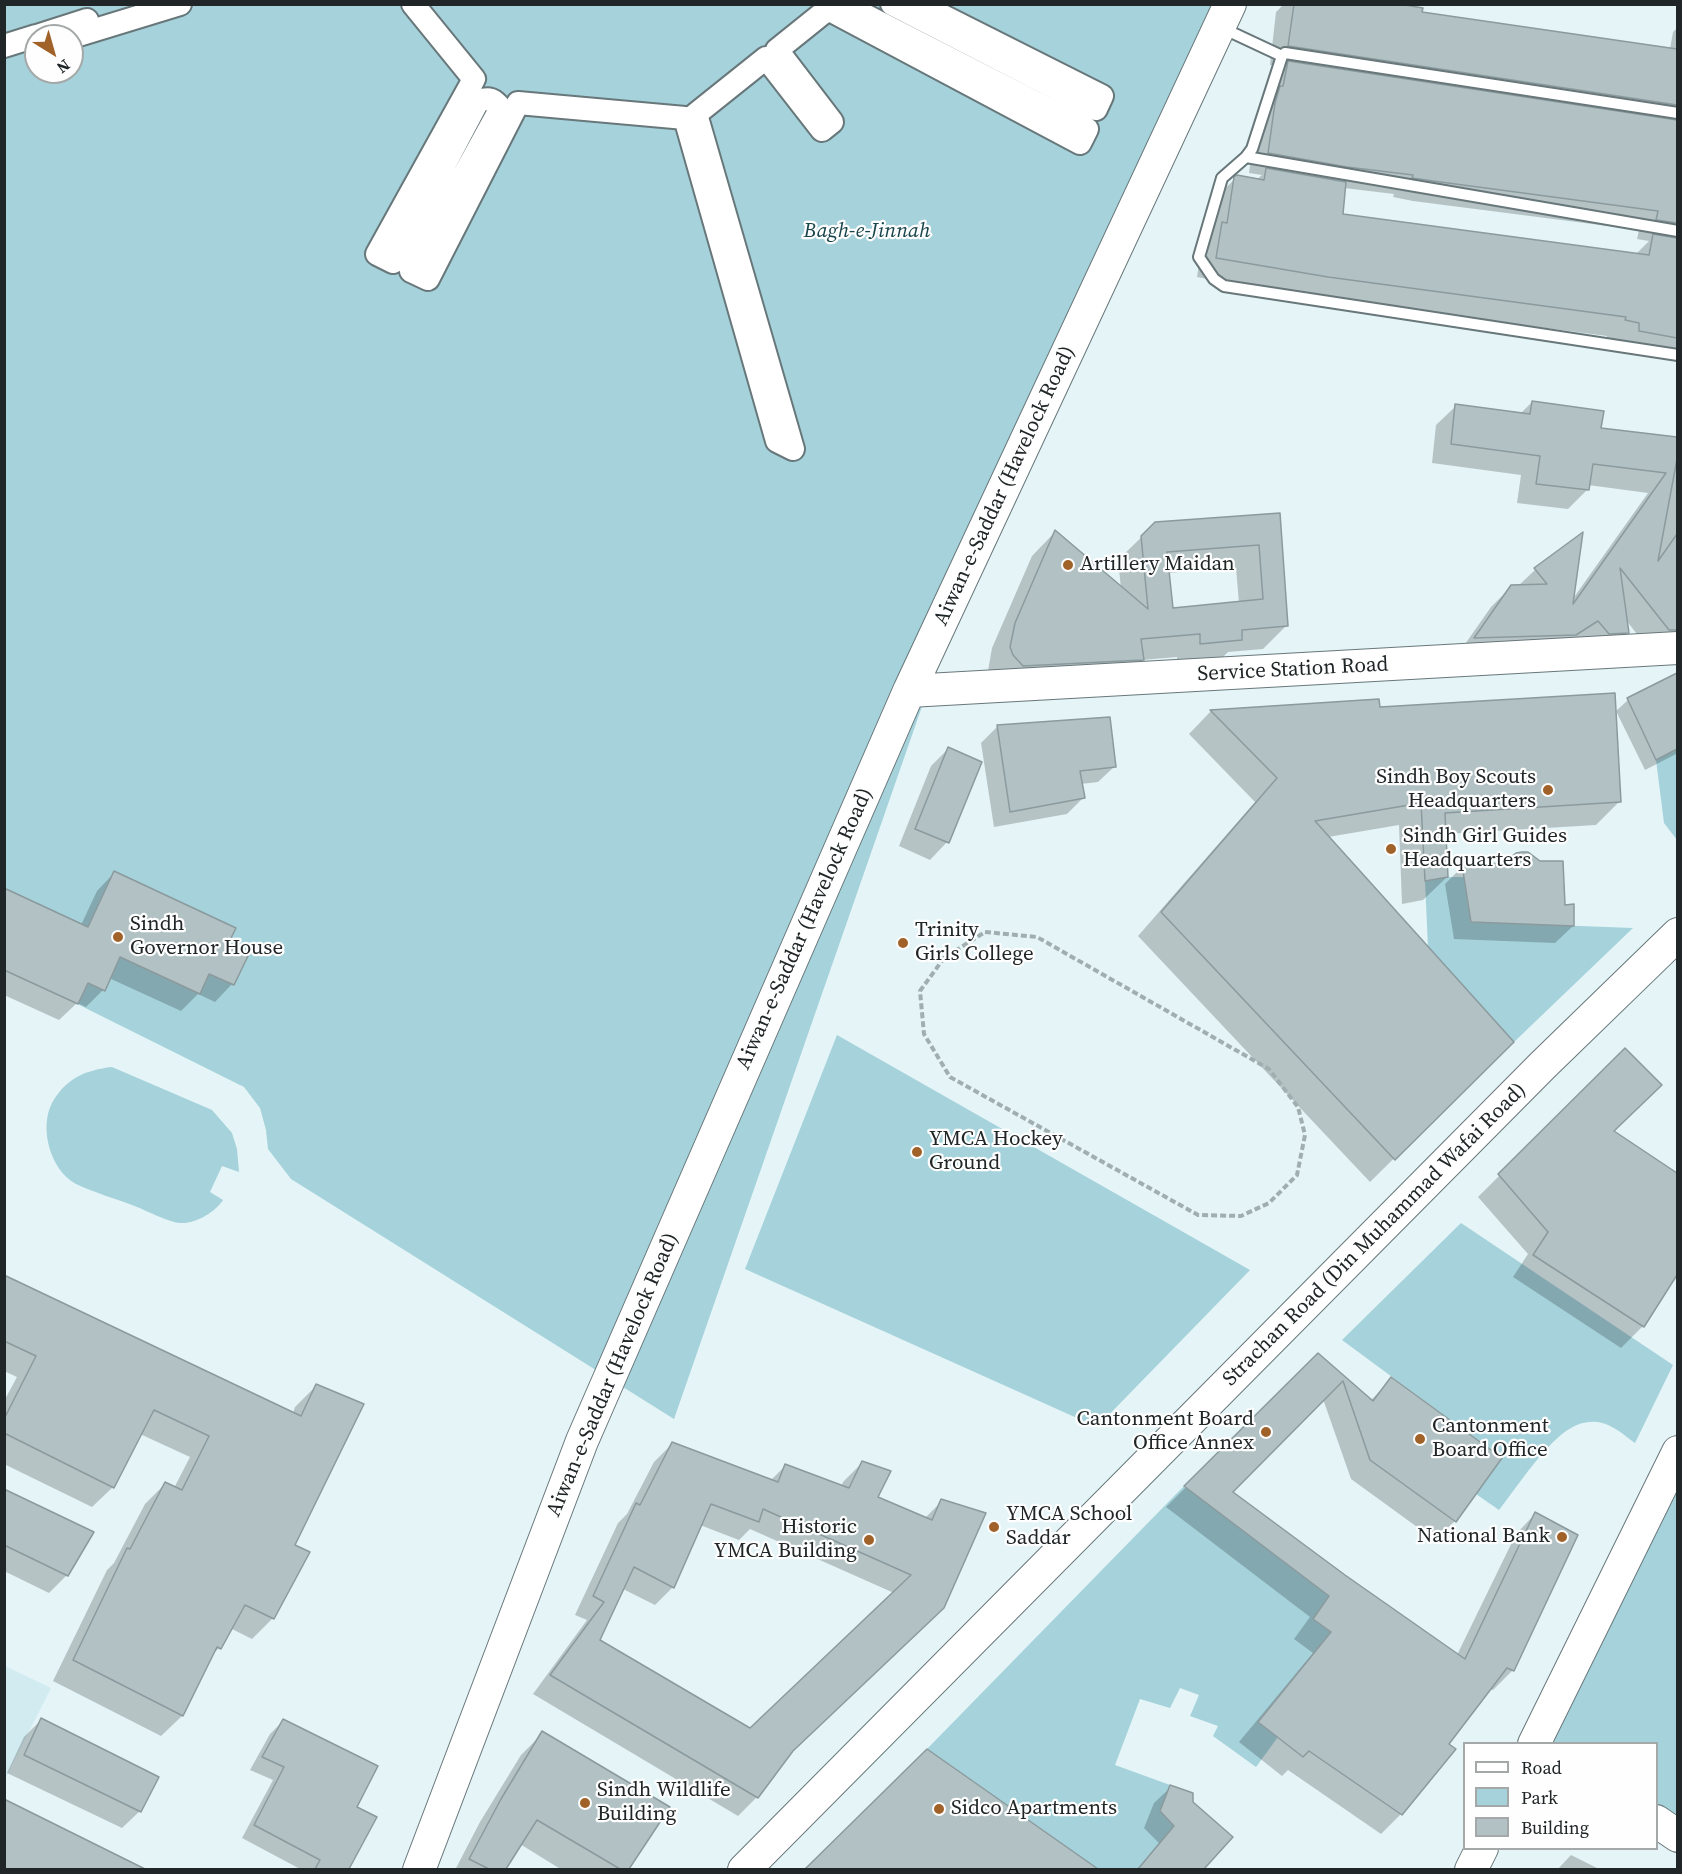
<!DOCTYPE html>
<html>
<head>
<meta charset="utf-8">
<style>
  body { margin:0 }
  #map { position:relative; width:1682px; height:1874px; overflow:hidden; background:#e4f4f7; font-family:"Source Serif 4",serif }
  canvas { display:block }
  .frame { position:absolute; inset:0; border:6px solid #202627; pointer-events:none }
  .legend { position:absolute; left:1463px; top:1742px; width:195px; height:108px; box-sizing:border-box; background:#fefefe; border:2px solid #a5a8a8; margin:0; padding:8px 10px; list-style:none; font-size:18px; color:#202627 }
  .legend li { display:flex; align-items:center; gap:12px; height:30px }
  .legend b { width:30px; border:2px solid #a5a8a8 }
  .north { position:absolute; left:24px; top:24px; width:60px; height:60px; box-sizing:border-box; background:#fefefe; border:2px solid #a5a8a8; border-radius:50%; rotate:143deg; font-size:16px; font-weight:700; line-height:24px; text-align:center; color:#202627 }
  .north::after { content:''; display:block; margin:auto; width:21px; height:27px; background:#a16229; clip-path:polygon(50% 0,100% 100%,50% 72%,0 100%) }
</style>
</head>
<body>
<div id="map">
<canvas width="1682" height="1874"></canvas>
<div class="frame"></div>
<ul class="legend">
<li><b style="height:8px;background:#fff"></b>Road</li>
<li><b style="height:16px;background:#a5d2db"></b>Park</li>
<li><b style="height:16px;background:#b1c1c4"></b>Building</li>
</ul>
<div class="north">N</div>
</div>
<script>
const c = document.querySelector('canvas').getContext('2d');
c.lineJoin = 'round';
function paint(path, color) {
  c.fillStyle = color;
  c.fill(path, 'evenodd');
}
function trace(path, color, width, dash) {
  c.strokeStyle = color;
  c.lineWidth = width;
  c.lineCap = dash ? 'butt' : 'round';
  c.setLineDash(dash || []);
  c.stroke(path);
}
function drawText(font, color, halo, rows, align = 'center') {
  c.font = font + ' "Source Serif 4",serif';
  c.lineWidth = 4.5;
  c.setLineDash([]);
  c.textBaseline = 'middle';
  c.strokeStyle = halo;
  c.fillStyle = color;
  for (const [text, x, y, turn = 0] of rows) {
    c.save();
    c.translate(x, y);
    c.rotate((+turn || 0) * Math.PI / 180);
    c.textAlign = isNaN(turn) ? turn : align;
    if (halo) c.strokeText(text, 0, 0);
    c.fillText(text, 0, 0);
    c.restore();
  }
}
paint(new Path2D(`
  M5 1666 51 1688 5 1779Z`), '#d1ebf0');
paint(new Path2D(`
  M4 5H1223L982 534 674 1419 291 1179 268 1149 266 1130 260 1108 244 1087 5 968ZM36 36H72V72H36Z
  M1677 749V840L1664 823 1656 760Z
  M1448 877H1464L1471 922 1633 928 1514 1042 1428 947 1425 881Z
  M837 1035 1250 1270 1097 1427 745 1269Z
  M112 1067 212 1110 232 1133 237 1149 239 1172 222 1166 210 1192 223 1200C215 1212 196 1224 180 1223 171 1223 147 1211 137 1207 117 1199 95 1193 76 1184 50 1170 39 1128 52 1103 66 1078 86 1070 112 1067Z
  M1461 1223 1673 1365 1635 1443C1624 1435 1612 1424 1598 1422 1588 1421 1579 1423 1571 1428 1547 1441 1517 1487 1499 1510L1476 1494 1502 1458 1342 1340Z
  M1677 1480V1836L1657 1821 1656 1744H1542Z
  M1184 1486 1329 1596 1313 1619 1331 1632 1258 1721 1278 1737 1256 1767 1213 1736 1218 1726 1190 1716 1199 1695 1180 1688 1170 1708 1140 1699 1115 1765 1170 1785 1160 1811 1174 1826 1138 1869H1098L927 1749Z`), '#a5d2db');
paint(new Path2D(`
  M1284 4H1388L1420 14 1670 49 1673 32 1678 27V221L1663 237 1674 251H1678V360L1620 350 1606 340 1607 336 1308 297 1197 277 1202 244 1215 198 1237 177 1256 180 1262 175 1249 173 1255 124 1269 82 1284 67 1270 65 1276 12ZM1344 188 1394 194 1393 197 1413 201 1639 230 1637 239 1649 241 1635 255 1341 216Z
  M1532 402 1600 430 1678 439V643L1647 647 1626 620 1628 632 1608 652 1456 657 1491 607 1511 587 1518 586 1535 570 1572 600 1648 493 1588 485V489L1568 509 1517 503 1521 475 1432 463 1436 425 1456 406 1520 414Z
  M1279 515 1287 625 1263 649 1228 652 1217 663 1177 666V657L1142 660 1119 683 988 671 992 648 1032 556 1055 532 1121 588 1118 560 1156 523ZM1236 568 1239 603 1171 609 1168 573Z
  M1673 677H1678V753L1645 770 1616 711 1628 700Z
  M1377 701 1378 708 1619 802 1596 825 1445 834 1447 877 1423 900 1402 904 1399 825 1328 837 1512 1042 1370 1182 1138 936 1255 802 1189 734 1211 711Z
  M997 727 1115 766 1098 782 1081 784 1083 798 1067 814 994 827 981 743Z
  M949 748 947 842 930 860 899 846 931 766Z
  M1463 866 1563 907 1573 926 1555 943 1454 939 1445 884Z
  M114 873 225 947 246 956 232 984 215 1002 198 994 181 1011 109 978 103 990 86 1007 77 1003 59 1020 4 995V890L81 925 97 891Z
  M1625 1050 1612 1132 1678 1175V1272L1643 1326 1621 1348 1513 1277 1528 1254 1478 1197Z
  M4 1276 293 1413 295 1407 316 1386 293 1546 273 1618 252 1639 230 1628 219 1648 211 1656 182 1716 161 1736 53 1681 107 1570 114 1563 145 1504 165 1484 174 1488 190 1457 140 1434 113 1487 92 1507 4 1464V1401L17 1377 4 1371Z
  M1318 1355 1370 1401 1392 1379 1455 1521 1435 1540 1351 1479 1323 1399 1231 1492 1344 1576 1457 1655 1516 1534 1535 1514 1513 1670 1493 1690 1489 1689 1447 1744 1401 1814 1381 1834 1288 1770 1282 1776 1239 1742 1313 1653 1294 1639 1310 1617 1166 1507Z
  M672 1444 770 1481 785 1466 841 1487 843 1482 862 1463 876 1498 925 1518 942 1501 984 1514 789 1753 757 1797 738 1816 533 1694 587 1620 575 1615 618 1523 627 1514 654 1462ZM700 1525 739 1540 750 1529 894 1593 750 1730 598 1641 623 1589 655 1605 673 1587Z
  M4 1491 67 1575 49 1593 4 1571Z
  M41 1720 140 1811 122 1828 7 1773 24 1737Z
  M283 1721 355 1808 375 1817 348 1870H302L242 1838 273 1780 250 1770 270 1734Z
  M543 1733 667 1807 627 1870H562L520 1844 505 1870H455L480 1822 521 1755Z
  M927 1751 1095 1870H807Z
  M1171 1787 1231 1837 1202 1870H1137L1159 1843 1144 1828 1154 1803Z
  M4 1801 141 1870H4Z
  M1571 1855 1601 1870H1557Z`), '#0003');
const building = new Path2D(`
  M1294 4H1399L1423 8 1422 12 1677 49V105L1288 46Z
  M1288 61 1677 120V223L1656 220 1658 211 1433 181 1412 178 1413 175 1347 167 1268 153 1275 103 1280 86H1283Z
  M1266 168 1346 182 1343 214 1649 255 1653 234 1677 238V338L1639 331V323L1625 320 1626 317 1328 277 1216 258 1222 222 1227 223 1234 177 1237 175 1264 180Z
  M1532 401 1604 411 1601 428 1677 437V459L1658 561 1677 534V630H1669L1620 568 1629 633 1609 634 1598 621 1576 635 1474 638 1511 585 1547 584 1534 568 1583 532 1573 604 1666 473 1593 464 1589 490 1536 484 1540 456 1451 444 1455 404 1530 414Z
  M1280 513 1288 626 1242 630V640L1200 644V634L1141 639 1144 660 1023 666 1013 655 1010 647 1015 623 1055 530 1148 609 1141 536 1155 522ZM1259 545 1263 599 1173 608 1167 552Z
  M1677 673V749L1656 760 1627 698Z
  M1615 693 1621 802 1445 813 1448 877 1425 881 1421 803 1315 821 1514 1042 1395 1160 1161 912 1277 778 1210 710 1379 699 1380 707Z
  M1110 717 1116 767 1080 771 1085 798 1010 812 997 725Z
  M948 747 982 762 949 843 915 829Z
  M1522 852H1528L1540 861H1563L1565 905 1574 904V926L1471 922 1462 865 1504 863 1516 853Z
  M114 871 236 928 227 946 248 956 234 985 209 974 200 994 120 957 105 991 88 983 78 1004 4 970V888L88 927Z
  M1625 1048 1662 1085 1614 1131 1677 1173V1275L1644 1327 1533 1255 1548 1232 1498 1174Z
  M4 1275 301 1416 316 1384 364 1404 295 1545 310 1552 274 1619 245 1605 221 1649 217 1647 183 1716 73 1660 127 1548 130 1549 165 1482 182 1490 209 1436 154 1410 114 1488 4 1433V1419L36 1356 4 1341Z
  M1318 1353 1373 1401 1391 1377 1502 1458 1456 1522 1370 1460 1343 1381 1233 1492 1345 1575 1465 1659 1535 1512 1578 1535 1514 1671 1507 1668 1449 1744 1456 1749 1402 1815 1309 1751 1303 1757 1258 1722 1331 1632 1313 1619 1329 1596 1184 1486Z
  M672 1442 778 1482 785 1464 849 1488 862 1461 891 1471 878 1497 932 1520 941 1499 986 1513 944 1608 793 1751 758 1798 550 1675 604 1602 593 1596 636 1503 640 1505ZM711 1504 759 1522 763 1509 911 1575 750 1728 600 1640 634 1567 674 1588Z
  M4 1489 94 1532 68 1576 4 1545Z
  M41 1718 159 1777 141 1812 24 1755Z
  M283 1719 378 1766 357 1807 377 1817 349 1869H315L320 1860 254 1825 284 1767 262 1757Z
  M542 1731 670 1807 629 1869H620L537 1820 506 1869H489L469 1859 501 1799Z
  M927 1749 1098 1869H805Z
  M1170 1785 1193 1793V1802L1233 1837 1204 1869H1138L1174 1826 1160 1811Z
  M4 1799 145 1869H4Z`);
paint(building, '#b1c1c4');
trace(building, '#8b9a9d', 1.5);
const lane = new Path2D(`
  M1220 27 1282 56
  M1678 113 1285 53 1282 56 1252 149 1246 157 1222 178 1199 257 1214 279 1224 286 1678 355
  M1246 157 1678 231`);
const street = new Path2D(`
  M413 4 474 79 377 254 393 262 478 101C487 98 492 98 498 105V113L411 271 428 279 518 103 685 118 777 441 793 449 696 114 766 58 822 130 832 122 777 50 828 9 1080 143 1087 129 851 8 847 4
  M892 4 1096 109 1102 96 919 4
  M37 36 87 20
  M72 37 180 4
  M4 46 36 36`);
const secondary = new Path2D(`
  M909 691 1678 648
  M1534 1744 1678 1452
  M1656 1821 1678 1836
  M419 1870 582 1441 909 691 1230 4
  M744 1870 1543 1065 1678 934
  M1471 1870 1482 1848`);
trace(lane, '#68777a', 14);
trace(street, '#68777a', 26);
trace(secondary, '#68777a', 34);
trace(new Path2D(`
  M985 932 1037 937 1269 1069 1298 1107 1305 1135 1297 1175 1269 1203 1241 1216 1198 1215 950 1077 924 1034 920 991 944 958Z`), '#a1aeb0', 4, [6, 3]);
trace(lane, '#fff', 10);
trace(street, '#fff', 22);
trace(secondary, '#fff', 32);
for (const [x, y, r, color] of [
  [1068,565,6,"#a16229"],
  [1548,790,6,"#a16229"],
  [1391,849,6,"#a16229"],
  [118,937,6,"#a16229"],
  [903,943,6,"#a16229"],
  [917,1152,6,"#a16229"],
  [1266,1432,6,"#a16229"],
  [1420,1439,6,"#a16229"],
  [994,1527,6,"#a16229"],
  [1562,1537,6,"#a16229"],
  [869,1540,6,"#a16229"],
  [585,1803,6,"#a16229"],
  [939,1809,6,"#a16229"]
]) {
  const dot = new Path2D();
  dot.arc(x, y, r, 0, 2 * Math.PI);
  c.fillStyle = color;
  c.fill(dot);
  trace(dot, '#fefefe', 2);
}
drawText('italic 21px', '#18444b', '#fefefe', [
  ["Bagh-e-Jinnah",867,232]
]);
drawText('21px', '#202627', '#fefefe', [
  ["Aiwan-e-Saddar (Havelock Road)",1005,486,-65],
  ["Service Station Road",1293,670,-3],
  ["Aiwan-e-Saddar (Havelock Road)",805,929,-66],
  ["Strachan Road (Din Muhammad Wafai Road)",1375,1235,-45],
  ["Aiwan-e-Saddar (Havelock Road)",613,1375,-67]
]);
drawText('21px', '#202627', '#fefefe', [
  ["Artillery Maidan",1080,565],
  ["Sindh Boy Scouts",1536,778,"right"],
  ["Headquarters",1536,802,"right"],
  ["Sindh Girl Guides",1403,837],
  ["Headquarters",1403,861],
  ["Sindh",130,925],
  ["Governor House",130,949],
  ["Trinity",915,931],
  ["Girls College",915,955],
  ["YMCA Hockey",929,1140],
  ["Ground",929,1164],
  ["Cantonment Board",1254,1420,"right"],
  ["Office Annex",1254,1444,"right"],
  ["Cantonment",1432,1427],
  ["Board Office",1432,1451],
  ["YMCA School",1006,1515],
  ["Saddar",1006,1539],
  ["Historic",857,1528,"right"],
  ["YMCA Building",857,1552,"right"],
  ["National Bank",1550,1537,"right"],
  ["Sindh Wildlife",597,1791],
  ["Building",597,1815],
  ["Sidco Apartments",951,1809]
], 'left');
</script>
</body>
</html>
